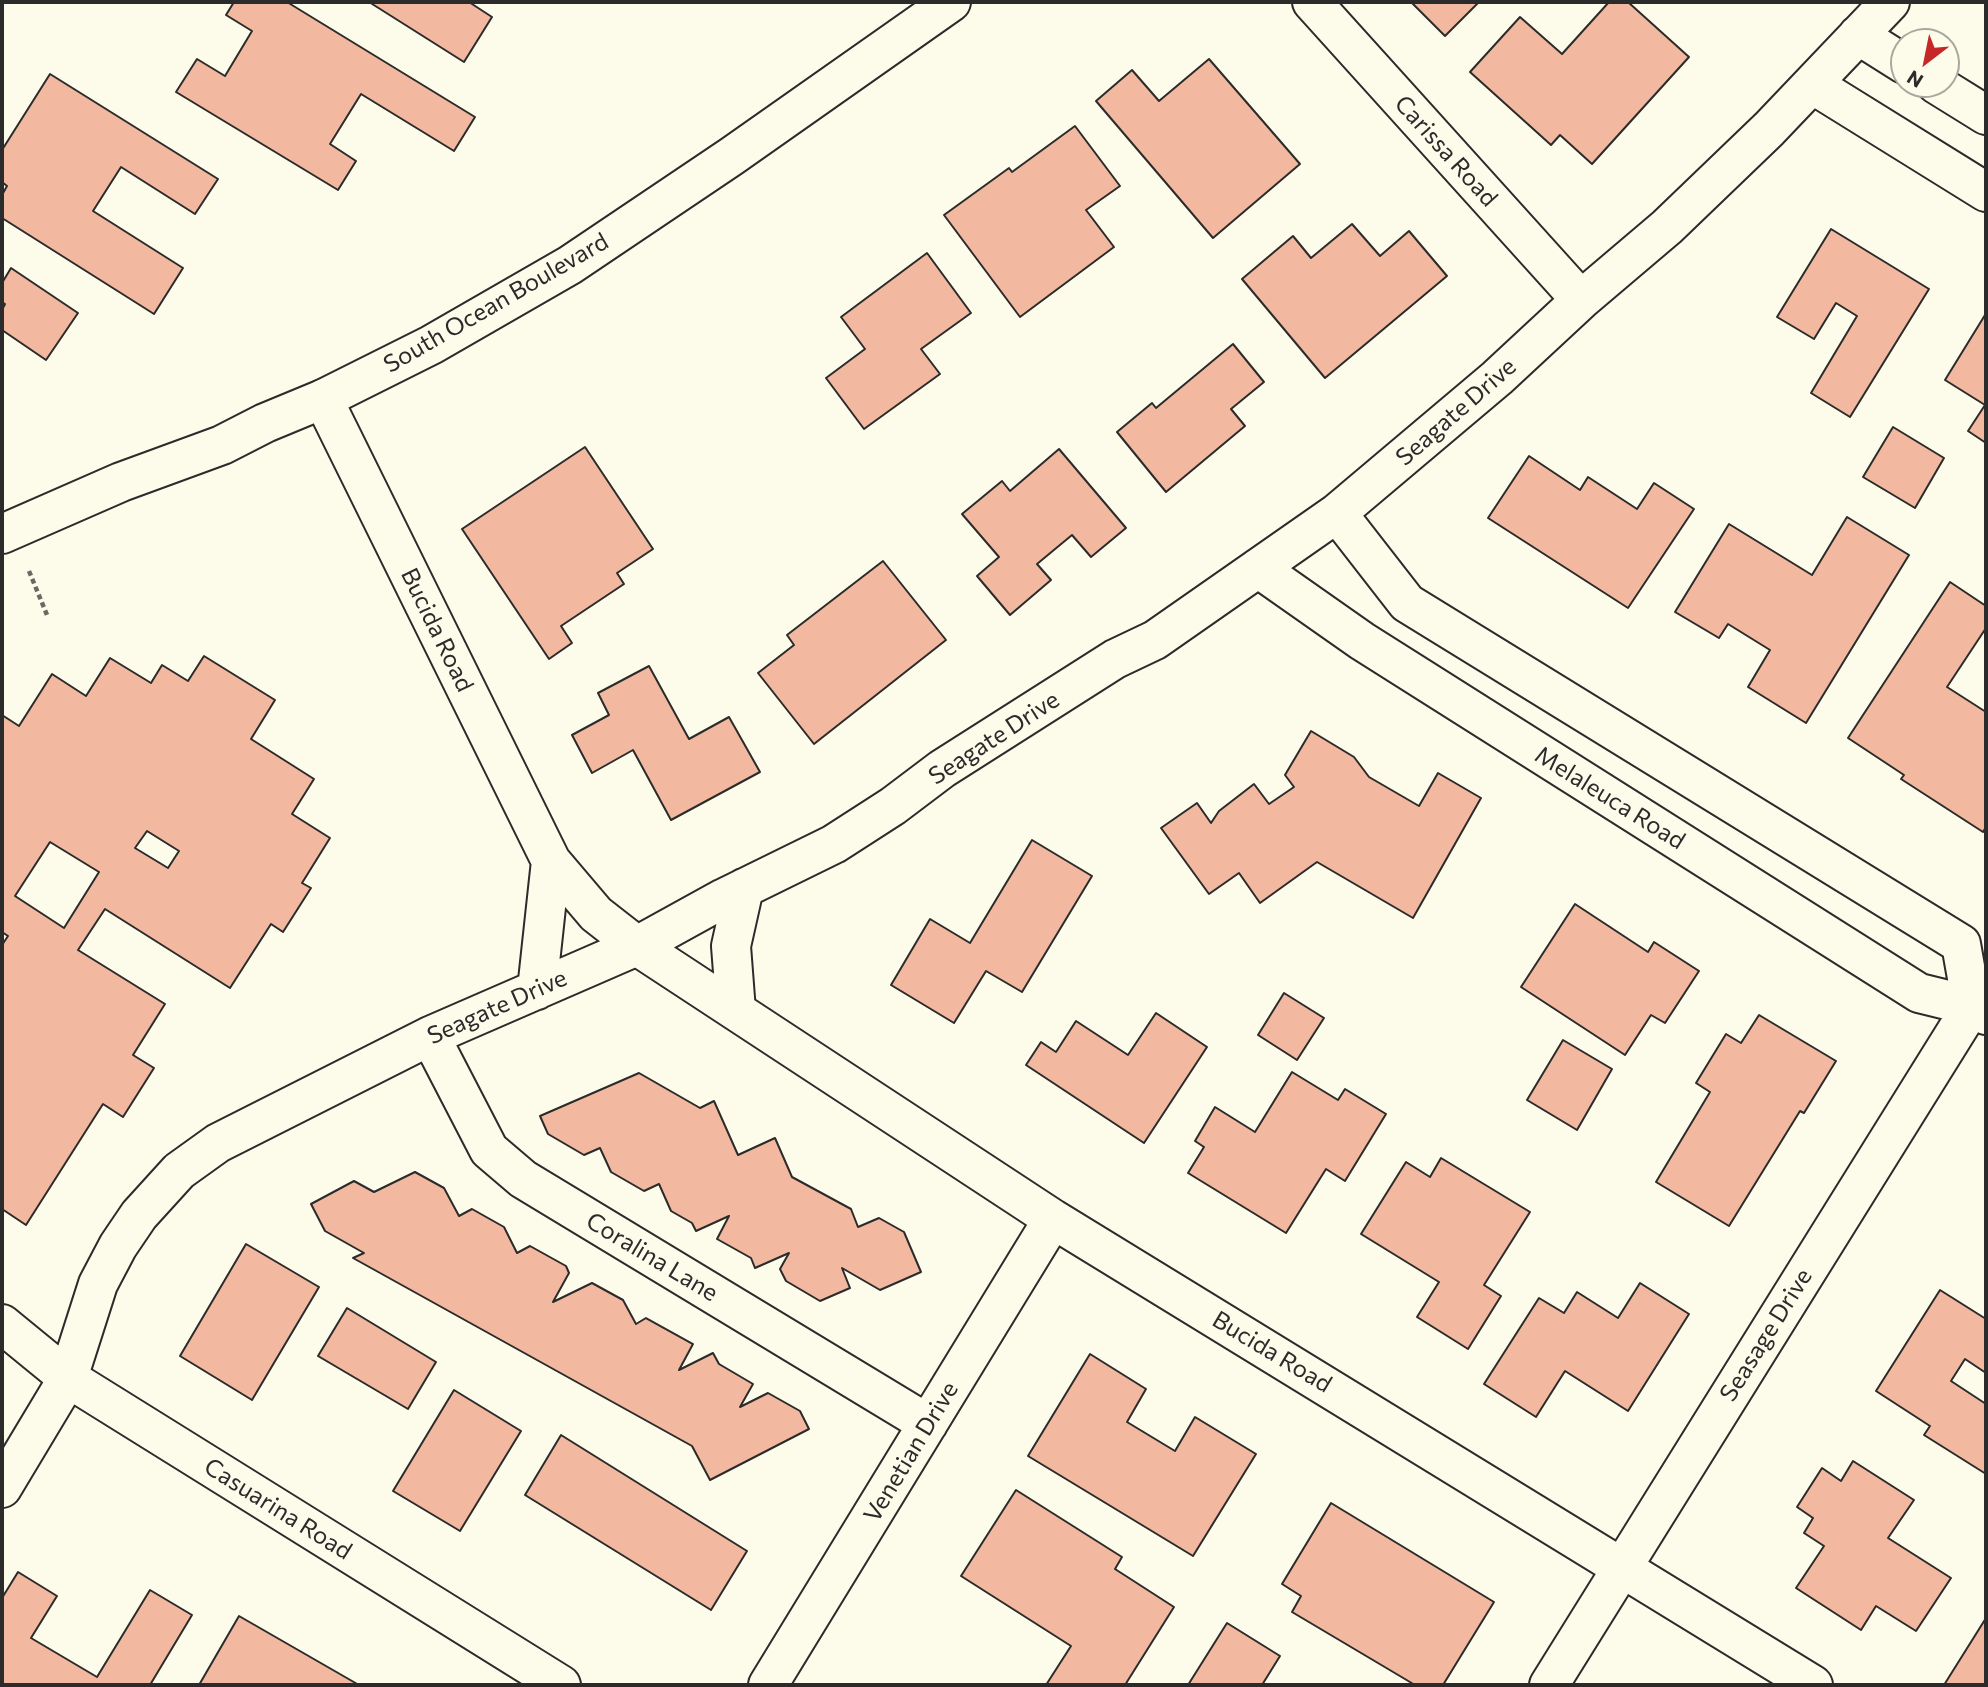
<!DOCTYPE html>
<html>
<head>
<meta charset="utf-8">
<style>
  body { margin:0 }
  #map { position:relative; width:1988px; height:1687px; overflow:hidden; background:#fdfbea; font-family:Commissioner,sans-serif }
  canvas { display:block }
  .frame { position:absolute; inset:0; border:4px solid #2b2b2b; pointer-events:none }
  .north { position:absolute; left:1890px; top:28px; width:70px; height:70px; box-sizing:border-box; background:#fdfbea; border:2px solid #a9a89e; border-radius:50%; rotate:212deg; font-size:19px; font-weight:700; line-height:28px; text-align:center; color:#2b2b2b }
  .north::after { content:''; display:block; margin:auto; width:24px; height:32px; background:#c62828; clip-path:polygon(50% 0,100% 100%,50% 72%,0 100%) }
</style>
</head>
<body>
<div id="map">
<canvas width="1988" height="1687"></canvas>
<div class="frame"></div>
<div class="north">N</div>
</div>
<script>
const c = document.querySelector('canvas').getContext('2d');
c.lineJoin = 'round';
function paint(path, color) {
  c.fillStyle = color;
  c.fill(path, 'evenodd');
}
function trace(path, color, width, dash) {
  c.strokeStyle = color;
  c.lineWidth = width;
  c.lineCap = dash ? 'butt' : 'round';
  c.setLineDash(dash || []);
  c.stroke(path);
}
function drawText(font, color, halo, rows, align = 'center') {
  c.font = font + ' Commissioner,sans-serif';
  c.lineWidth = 5;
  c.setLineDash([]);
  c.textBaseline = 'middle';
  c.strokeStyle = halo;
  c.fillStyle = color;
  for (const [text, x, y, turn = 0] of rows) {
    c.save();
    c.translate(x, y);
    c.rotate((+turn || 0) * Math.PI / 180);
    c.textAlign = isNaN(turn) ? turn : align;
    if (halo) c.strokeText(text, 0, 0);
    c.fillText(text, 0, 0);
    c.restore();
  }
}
const building = new Path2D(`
  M234 2H287L475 117 454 151 361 94 330 144 356 161 338 190 176 92 197 59 225 76 252 31 226 15Z
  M369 2H469L492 17 464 62Z
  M1411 2H1479L1445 36Z
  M1609 2H1628L1689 57 1592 164 1560 135 1551 145 1470 72 1520 17 1562 54Z
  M1209 59 1300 164 1213 238 1096 101 1132 70 1159 101Z
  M50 74 218 179 195 214 121 167 93 211 183 268 154 314 2 218V195L7 186 2 182V150Z
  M1075 126 1120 186 1086 210 1114 247 1020 317 944 215 1009 168 1012 172Z
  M1352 224 1380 256 1409 231 1447 276 1325 378 1242 279 1293 236 1311 258Z
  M1831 229 1929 289 1850 417 1811 393 1857 316 1836 303 1814 339 1777 317Z
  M927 253 971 313 921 349 940 374 864 429 826 378 865 349 841 317Z
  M11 268 78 313 46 360 2 330V310L5 304 2 302V283Z
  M1985 315 1986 316V443L1968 431 1985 405 1945 380Z
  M1233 344 1264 382 1231 409 1245 426 1166 492 1117 432 1152 403 1156 408Z
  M1893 427 1944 458 1915 508 1863 477Z
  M585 447 653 549 617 573 624 584 561 626 572 643 549 659 462 529Z
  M1059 449 1126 528 1091 557 1072 535 1037 564 1051 580 1010 615 977 576 999 557 962 514 1002 481 1010 491Z
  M1529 456 1580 490 1588 477 1637 509 1654 483 1694 509 1628 608 1488 518Z
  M1847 517 1909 555 1806 723 1748 687 1770 650 1728 624 1719 638 1675 612 1729 524 1812 575Z
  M883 561 946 640 814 744 758 673 794 645 787 635Z
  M1950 582 1986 606V628L1947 687 1986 712V827L1983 832 1901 779 1904 775 1848 738Z
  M204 656 275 700 251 739 314 779 292 814 330 838 302 883 311 888 283 932 271 924 230 988 105 909 78 950 165 1004 133 1055 154 1068 123 1117 103 1104 26 1225 2 1209V945L8 936 2 932V715L19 726 52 674 86 696 110 658 151 683 162 665 188 681ZM147 831 179 851 168 868 135 848ZM50 842 99 872 64 928 15 896Z
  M649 666 689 739 729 717 760 772 671 820 633 750 592 773 572 735 609 715 598 693Z
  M1311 731 1354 757 1369 777 1419 806 1438 773 1481 798 1413 918 1317 862 1260 903 1239 873 1209 894 1161 828 1197 803 1211 823 1219 811 1254 784 1269 804 1294 787 1285 775Z
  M1032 840 1092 876 1022 992 986 971 954 1023 891 985 930 919 970 943Z
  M1575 904 1648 952 1654 942 1699 971 1665 1023 1651 1015 1625 1055 1521 987Z
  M1284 993 1324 1018 1297 1060 1258 1035Z
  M1156 1013 1207 1047 1144 1143 1026 1065 1041 1042 1056 1052 1076 1021 1128 1055Z
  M1759 1015 1836 1061 1804 1113 1800 1111 1729 1226 1656 1182 1710 1092 1696 1083 1726 1034 1741 1043Z
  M1563 1040 1612 1069 1577 1130 1527 1100Z
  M1292 1072 1338 1100 1345 1089 1386 1114 1345 1181 1326 1169 1286 1233 1188 1173 1204 1147 1195 1141 1215 1107 1255 1132Z
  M639 1073 700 1108 714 1101 738 1155 775 1138 792 1177 851 1209 858 1227 879 1218 904 1232 921 1272 880 1290 842 1268 850 1288 820 1301 786 1281 780 1269 789 1253 755 1268 751 1258 717 1239 729 1216 696 1231 692 1223 671 1211 659 1184 644 1191 611 1172 600 1148 584 1155 548 1134 540 1116Z
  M1441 1158 1530 1212 1484 1285 1501 1296 1468 1349 1417 1317 1439 1282 1361 1234 1406 1162 1430 1177Z
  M415 1172 444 1188 459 1216 472 1209 504 1227 517 1253 530 1246 566 1266 569 1273 553 1302 592 1283 623 1300 636 1324 646 1318 693 1344 679 1370 713 1353 719 1364 753 1384 740 1407 768 1393 800 1411 809 1429 710 1480 692 1446 353 1258 364 1253 325 1231 311 1204 354 1181 374 1192Z
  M246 1244 319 1287 252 1400 180 1356Z
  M1640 1283 1689 1314 1628 1411 1565 1371 1536 1417 1484 1384 1539 1298 1564 1313 1577 1292 1618 1318Z
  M1940 1290 1986 1319V1373L1965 1359 1951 1381 1986 1404V1474L1924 1435 1930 1426 1876 1391Z
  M347 1308 436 1362 408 1409 318 1356Z
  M1090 1354 1146 1389 1127 1422 1175 1451 1195 1417 1256 1454 1193 1556 1028 1456Z
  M454 1390 521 1431 460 1531 393 1491Z
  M561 1435 747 1551 711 1610 525 1495Z
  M1853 1461 1914 1500 1888 1538 1951 1578 1916 1631 1876 1606 1861 1630 1796 1588 1824 1546 1804 1533 1813 1518 1797 1507 1822 1468 1841 1481Z
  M1016 1490 1122 1557 1115 1569 1174 1607 1125 1685H1046L1071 1646 961 1576Z
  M1331 1503 1494 1602 1443 1685H1415L1292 1612 1301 1596 1282 1584Z
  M18 1572 57 1596 31 1638 97 1677 150 1590 192 1615 150 1685H2V1598Z
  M239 1616 359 1685H199Z
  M1986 1618V1685H1944Z
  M1227 1623 1280 1656 1262 1685H1188Z`);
paint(building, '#f2b8a0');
trace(building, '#2b2b2b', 2);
const minor = new Path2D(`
  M1312 2 1581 300
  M1858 35 1904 64
  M1812 84 1986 192
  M1936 84 1986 115
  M323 399 551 861 596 914 637 946 1053 1219 1813 1685
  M1337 513 1407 603 1961 944 1972 1006
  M1258 568 1362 641 1919 993 1972 1006 1986 1015
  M537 990 551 861
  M736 1011 731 946 744 888
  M430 1036 489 1150 523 1179 928 1424
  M2 1324 68 1378 561 1685
  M2 1488 68 1378 98 1284 118 1246 139 1215 179 1171 218 1143 430 1036 637 946 724 898 834 844 893 806 942 769 1115 659 1155 640 1337 513 1497 378 1581 300 1667 227 1769 129 1890 2
  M768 1685 1053 1219
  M1549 1685 1972 1006 1986 987`);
const major = new Path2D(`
  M2 534 121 482 222 445 265 423 323 399 431 345 570 265 732 156 951 2`);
trace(minor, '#2b2b2b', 42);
trace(major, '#2b2b2b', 42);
trace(new Path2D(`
  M29 571 47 615`), '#6a6964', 4.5, [5, 3.5]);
trace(minor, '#fdfbea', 38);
trace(major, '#fdfbea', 38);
drawText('24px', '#2b2b2b', '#fdfbea', [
  ["Carissa Road",1446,151,48],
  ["South Ocean Boulevard",496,303,-30],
  ["Seagate Drive",1456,412,-41],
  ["Bucida Road",437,630,64],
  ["Seagate Drive",994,738,-33],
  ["Melaleuca Road",1610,798,32],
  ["Seagate Drive",497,1007,-24],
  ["Coralina Lane",652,1257,31],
  ["Seasage Drive",1766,1335,-58],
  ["Bucida Road",1272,1352,31],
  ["Venetian Drive",911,1452,-59],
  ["Casuarina Road",278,1509,32]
]);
</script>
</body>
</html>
